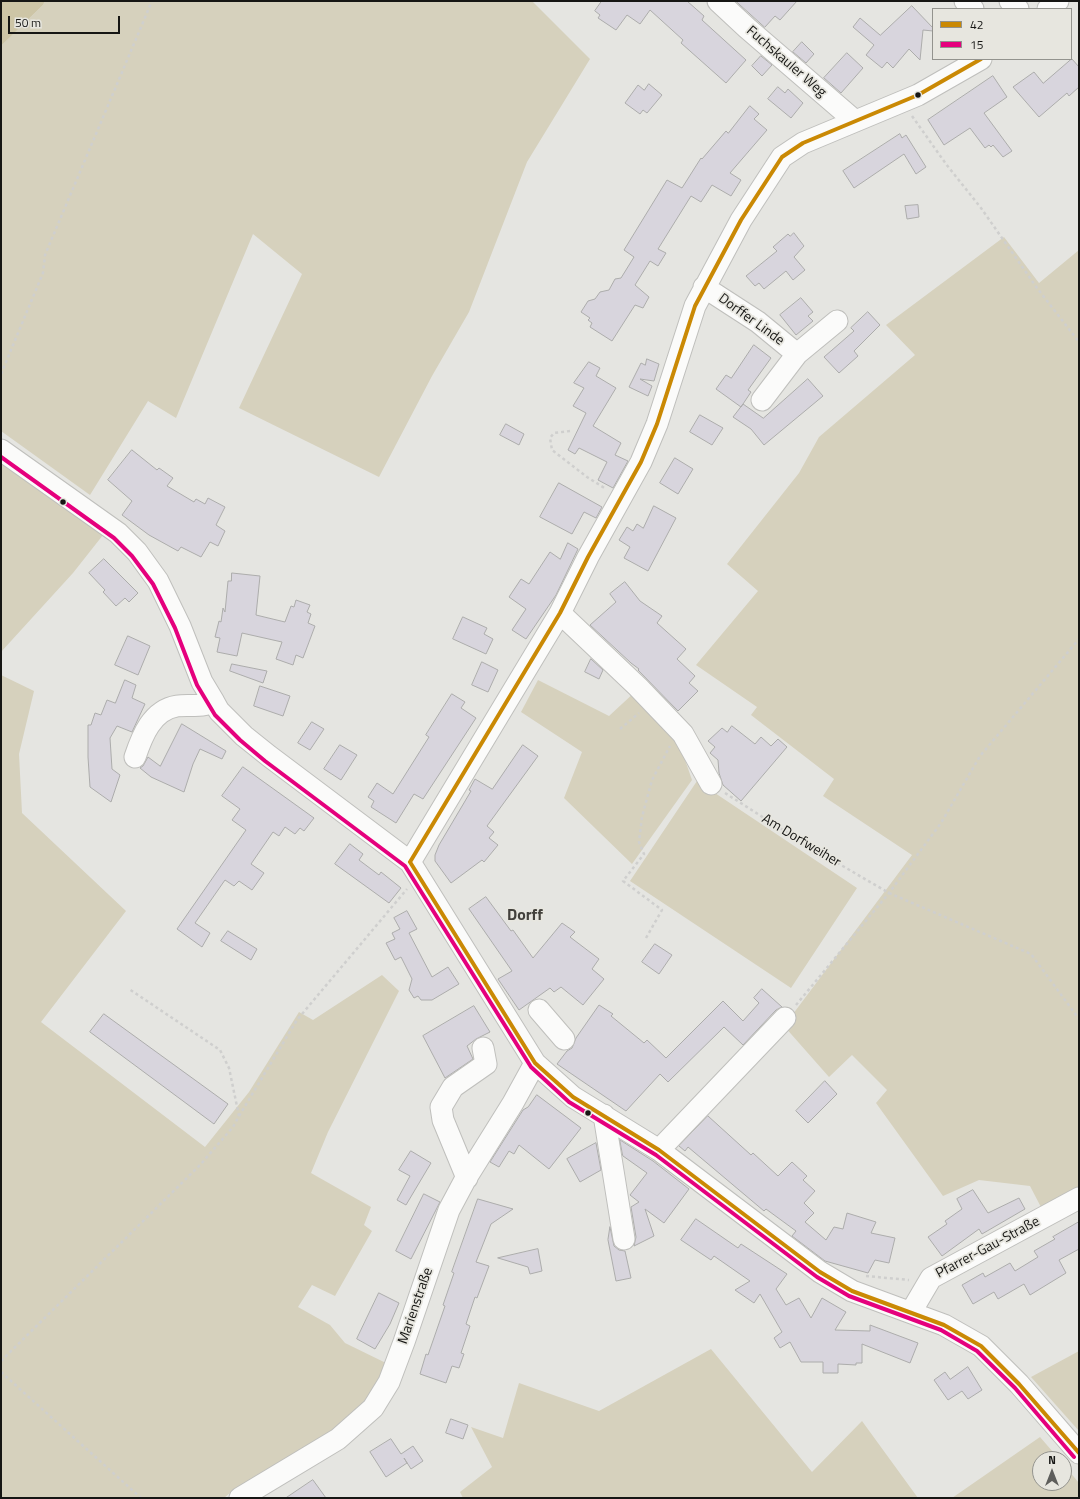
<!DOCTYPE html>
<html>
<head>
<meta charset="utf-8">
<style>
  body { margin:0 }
  #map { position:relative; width:1080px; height:1499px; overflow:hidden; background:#e5e5e1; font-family:"Titillium Web",sans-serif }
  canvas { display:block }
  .frame { position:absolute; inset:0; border:2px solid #161614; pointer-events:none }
  .legend { position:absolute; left:932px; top:8px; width:140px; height:52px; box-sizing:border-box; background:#e7e6df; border:1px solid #93938e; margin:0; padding:5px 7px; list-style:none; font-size:12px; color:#161614 }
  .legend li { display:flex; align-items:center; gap:8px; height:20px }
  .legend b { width:20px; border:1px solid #93938e }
  .north { position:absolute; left:1032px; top:1451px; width:40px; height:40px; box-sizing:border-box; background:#e7e6df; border:1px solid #93938e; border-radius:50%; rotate:0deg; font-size:11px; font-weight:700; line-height:16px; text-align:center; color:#161614 }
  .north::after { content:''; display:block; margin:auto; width:14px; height:18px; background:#5e5e5c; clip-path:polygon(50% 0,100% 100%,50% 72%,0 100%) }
  .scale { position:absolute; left:8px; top:16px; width:112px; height:18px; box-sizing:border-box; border:2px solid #161614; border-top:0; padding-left:5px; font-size:12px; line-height:14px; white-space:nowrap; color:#161614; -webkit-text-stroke:3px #e7e6df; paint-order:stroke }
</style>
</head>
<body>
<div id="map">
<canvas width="1080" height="1499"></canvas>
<div class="frame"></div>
<ul class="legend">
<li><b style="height:5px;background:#ca8904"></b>42</li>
<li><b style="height:5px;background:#e5007d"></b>15</li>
</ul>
<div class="north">N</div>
<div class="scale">50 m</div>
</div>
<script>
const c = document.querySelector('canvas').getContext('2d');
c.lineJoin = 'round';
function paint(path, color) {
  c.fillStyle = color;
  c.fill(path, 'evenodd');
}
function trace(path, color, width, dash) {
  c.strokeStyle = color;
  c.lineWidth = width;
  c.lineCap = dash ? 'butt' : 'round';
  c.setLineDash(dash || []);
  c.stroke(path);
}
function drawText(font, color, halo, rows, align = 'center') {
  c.font = font + ' "Titillium Web",sans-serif';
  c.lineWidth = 3.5;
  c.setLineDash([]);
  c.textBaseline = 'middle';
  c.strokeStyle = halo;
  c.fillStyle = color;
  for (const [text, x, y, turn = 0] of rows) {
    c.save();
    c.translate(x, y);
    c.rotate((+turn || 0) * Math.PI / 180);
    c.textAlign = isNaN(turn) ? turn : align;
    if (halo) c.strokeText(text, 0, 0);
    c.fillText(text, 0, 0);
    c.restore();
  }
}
paint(new Path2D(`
  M45 1H532L590 59 527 162 469 312 432 376 379 477 239 408 302 274 253 234 176 418 148 401 90 495 1 431V46L43 5Z
  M1004 237 1039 283 1079 250V1190L1043 1211 1030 1186 979 1180 943 1196 876 1103 887 1090 852 1055 829 1077 784 1026 912 855 823 796 834 779 751 715 757 707 696 665 758 591 727 564 799 473 819 437 915 355 886 325Z
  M1 460 79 514 103 535 73 573 1 652Z
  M1 675 34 691 19 754 22 813 126 911 41 1022 205 1147 249 1092 299 1012 313 1020 382 975 399 991 328 1132 311 1173 371 1207 364 1225 372 1231 335 1296 312 1285 298 1307 330 1325 345 1343 388 1364 366 1405 331 1432 236 1488 224 1498H1Z
  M538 680 609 716 636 691 676 734 692 780 632 864 564 798 582 752 521 712Z
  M697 781 857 888 791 988 630 881Z
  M711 1349 812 1472 862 1421 918 1498H463L460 1492 492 1467 471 1427 503 1438 519 1383 599 1411Z
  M1079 1351V1431L1031 1377Z
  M1040 1437 1059 1459H1040V1483H1064V1465L1079 1483V1498H952Z`), '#d6d1bd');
paint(new Path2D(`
  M1 1H45L43 5 1 46Z`), '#cdc5a6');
const building = new Path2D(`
  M602 1H687L704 16 702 20 746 60 726 83 681 43 683 40 650 10 640 24 627 15 616 30 598 18 600 15 595 11Z
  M736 1H797L780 20 775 16 765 27Z
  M912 6 933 28V31L923 30 920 60 909 49 893 68 887 62 882 68 866 55 874 45 853 27 860 18 880 35Z
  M802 42 814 54 806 63 793 52Z
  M847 53 863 68 841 93 824 78Z
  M761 56 772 65 762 76 752 66Z
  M1072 59 1079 67V87L1069 96 1067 93 1039 117 1013 87 1034 72 1043 83Z
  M993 76 1007 97 984 113 1012 151 1003 157 993 145 991 147 989 145 985 148 970 128 944 145 928 120Z
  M649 84 662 95 647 113 643 110 640 114 625 103 638 85 644 90Z
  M778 87 785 93 788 89 803 103 791 118 768 99Z
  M750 106 759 114 754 119 767 130 730 173 741 180 731 196 712 185 701 202 691 196 658 249 666 253 658 266 650 261 635 285 649 297 643 308 635 305 612 341 590 327 592 323 588 320 590 318 581 312 588 301 595 299 600 292 609 290 615 279 621 278 634 257 624 250 667 180 682 188 701 158 702 159 726 131 728 133Z
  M900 134 902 138 906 135 926 167 916 174 904 154 854 188 843 171Z
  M918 205 919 217 907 219 905 206Z
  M794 233 804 246 794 257 805 270 793 280 786 271 764 289 759 283 755 286 746 276 777 251 773 247 788 234 790 236Z
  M801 298 813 312 808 316 813 321 796 335 780 315Z
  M868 312 880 325 854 351 858 356 839 373 824 357 854 331 851 328Z
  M754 345 771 358 748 390 751 392 741 407 716 389 726 375 731 378Z
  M647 359 659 364 654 381 640 379 652 386 648 396 629 387 641 363 645 365Z
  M589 362 600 368 596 376 616 388 593 426 621 443 615 455 628 461 613 488 598 480 607 462 579 448 575 454 568 450 586 413 573 406 584 388 574 383Z
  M808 379 823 396 764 445 751 429 733 417 743 404 763 418Z
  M700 415 723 428 712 445 690 432Z
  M506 424 524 434 519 445 500 435Z
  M132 450 157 470 159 468 173 478 167 486 194 502 196 499 205 504 208 498 225 507 216 525 225 531 218 546 210 542 201 557 181 547 178 551 149 535 122 515 132 501 108 480Z
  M675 458 693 469 678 494 660 483Z
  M559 483 602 507 596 518 584 512 572 534 540 517Z
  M654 506 676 518 648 571 624 558 630 547 619 540 627 527 633 531 637 524 643 528Z
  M568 543 578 549 556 595 526 639 512 630 526 609 509 597 521 579 529 584 550 552 560 559Z
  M104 559 138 593 129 602 125 598 116 606 103 592 105 590 89 573Z
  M232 573 260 576 256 615 285 622 291 606 294 607 296 600 310 605 307 612 311 614 308 623 315 626 303 658 296 655 293 665 276 659 282 642 242 633 237 656 217 652 220 638 215 637 219 621 221 622 223 608 225 612 228 581H231Z
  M625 582 640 601 662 616 657 623 686 649 677 659 695 676 689 683 698 691 678 711 638 670 639 669 631 663 590 625 616 602 610 594Z
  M463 617 487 628 484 634 493 639 486 654 453 639Z
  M128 636 150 646 138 675 115 665Z
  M591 659 603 670 599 679 585 672Z
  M482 662 498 670 488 692 472 685Z
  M232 664 267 671 263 683 230 671Z
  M125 680 136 685 132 698 145 704 132 732 117 726 110 738 112 769 120 775 111 802 90 787 88 757V725H91L95 713 101 715 107 700 115 703Z
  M260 686 290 696 283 716 254 706Z
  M452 694 465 702 461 708 476 718 423 799 414 794 396 823 371 807 374 801 368 797 377 783 393 794 429 737 426 735Z
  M312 722 324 729 310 750 298 743Z
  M182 724 226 751 222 759 200 749 193 764 184 792 151 777 140 768 143 766 148 757 160 766Z
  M732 726 755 744 761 737 771 746 778 739 787 747 741 801 723 785 719 773 718 760 710 753 715 747 708 741 722 728 727 732Z
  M340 745 357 755 341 780 324 769Z
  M523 745 538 756 487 826 494 832 489 838 498 845 484 862 482 860 451 883 435 861V855L439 845 471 791 469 790 475 779 492 789Z
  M243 767 314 818 304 831 300 828 295 834 285 827 279 836 273 832 251 864 264 873 252 890 239 881 234 886 225 880 195 923 210 933 202 947 177 929 246 830 232 820 240 809 222 796Z
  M350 844 363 854 359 860 379 875 381 872 401 888 389 903 335 864Z
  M486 897 511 931 513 930 533 958 562 923 575 932 570 937 599 959 592 969 604 979 583 1005 561 987 554 992 550 988 519 1010 498 979 512 971 469 909Z
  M407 911 417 929 409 933 432 977 448 967 459 984 432 1000H421L418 996 414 998 409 990 412 979 401 957 395 960 386 943 395 939 392 933 400 929 394 918Z
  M228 931 257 949 251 960 221 941Z
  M655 944 672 955 659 974 642 962Z
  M762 989 782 1007 776 1010 743 1045 724 1027 668 1082 660 1074 626 1111 557 1064 567 1051 572 1048 576 1038 599 1005 613 1014 611 1016 644 1043 647 1040 666 1058 723 1001 743 1021 759 1003 754 998Z
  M474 1006 490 1032 476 1039 467 1046 473 1059 445 1078 423 1036Z
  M104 1014 228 1104 214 1124 90 1032Z
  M825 1081 837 1094 808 1123 796 1111Z
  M537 1095 581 1128 549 1169 519 1145 514 1154 509 1151 499 1167 490 1162 523 1110 528 1107Z
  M708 1116 751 1155 753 1153 778 1176 792 1162 807 1176 803 1180 815 1191 804 1203 814 1213 805 1222 826 1240 834 1227 843 1229 847 1213 876 1222 871 1233 895 1238 889 1263 875 1260 868 1273 825 1261 792 1236 796 1231 766 1209 764 1211 688 1147 685 1151 679 1146Z
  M620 1140 653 1161 689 1189 664 1223 645 1209 654 1236 634 1246 636 1237 631 1207 639 1202 630 1195 647 1173 623 1156Z
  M596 1143 601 1170 580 1182 567 1159Z
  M411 1151 431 1163 406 1205 397 1200 410 1176 399 1170Z
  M973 1190 988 1213 1019 1198 1025 1209 982 1234 979 1229 942 1256 928 1237 947 1224 945 1221 962 1209 957 1199Z
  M424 1194 440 1202 411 1259 396 1251Z
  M478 1199 513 1209 491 1224 476 1262 489 1266 477 1298 475 1297 466 1324 470 1326 461 1353 464 1354 459 1368 452 1366 446 1383 420 1374 426 1354 428 1355 445 1306 443 1305 454 1273 452 1272Z
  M696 1219 738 1248 741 1244 787 1274 776 1289 786 1305 799 1298 811 1318 822 1298 846 1312 835 1330 870 1331V1325L918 1343 910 1363 862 1344V1363H856V1365L838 1364V1373H823V1362H801L790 1342 780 1348 774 1338 782 1332 760 1294 754 1303 735 1290 750 1281 714 1256 711 1260 681 1240Z
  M1079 1222V1249L1059 1260 1066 1273 1030 1295 1024 1284 998 1299 994 1292 973 1304 962 1285 983 1273 985 1277 1010 1263 1015 1271 1038 1257 1034 1251 1055 1239 1053 1237Z
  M610 1227 614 1246 619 1250 625 1251 631 1278 616 1281 608 1240Z
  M538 1249 542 1271 530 1274 528 1267 498 1258Z
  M379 1293 399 1303 390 1324 375 1349 357 1339Z
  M968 1367 982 1390 968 1399 962 1391 948 1400 934 1380 945 1372 950 1379Z
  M451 1419 468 1425 463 1439 446 1433Z
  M391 1439 401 1454 413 1446 423 1461 411 1469 404 1458 407 1463 386 1477 370 1452Z
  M313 1480 326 1498H286Z`);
paint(building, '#d8d5dd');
trace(building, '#acacab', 1);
const minor = new Path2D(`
  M718 1 747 28 855 121
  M965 1 973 9
  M1010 1 1018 9
  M1048 9 1058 1
  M704 287 758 322 797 354
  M762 400 797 354 837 321
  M1 450 118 533 137 552 158 581 180 626 202 682 214 702 219 711 244 736 269 756 410 862 535 1063 573 1097 659 1150 820 1272 852 1291 944 1325 981 1346 1019 1384 1079 1453
  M560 613 638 687 683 734 711 784
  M135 757C142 736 152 710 177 706 190 704 201 708 214 702
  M410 862 560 613 588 557 641 462 657 424 695 306 741 220 782 157 803 143 918 95 981 59
  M539 1010 564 1039
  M604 1115 624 1239
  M659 1150 785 1018
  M467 1178 443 1120 441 1107 453 1087 486 1064 483 1048
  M911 1312 931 1278 1079 1198
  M240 1498 338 1439 373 1408 389 1382 404 1342 449 1210 465 1180 513 1103 535 1063`);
trace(minor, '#bfbfbc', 23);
trace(new Path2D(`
  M912 116 946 164 981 208 1037 288 1079 342
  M1 374 43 273 45 255 152 1
  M570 431 554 433 550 438 552 450 587 477 606 489
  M620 729 639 713
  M725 793 805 844 889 893 1031 954 1079 1019
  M646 938 662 910 623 881 644 854 639 842 642 817 652 780 670 746
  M796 1005 889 893 941 823 980 756 1079 639
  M239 1116 297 1020 407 889
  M866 1276 909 1280
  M1 1361 200 1165 233 1127 239 1116 229 1068 220 1050 129 989
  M1 1372 141 1498`), '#cfcfce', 2.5, [3, 3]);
trace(minor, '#fbfbfa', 21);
trace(new Path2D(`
  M410 862 560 613 588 557 641 462 657 424 695 306 741 220 782 157 803 143 918 95 981 59
  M410 862 535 1063 573 1097 659 1150 820 1272 852 1291 944 1325 981 1346 1019 1384 1079 1453`), '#ca8904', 4);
trace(new Path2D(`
  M1 457 114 538 132 556 153 584 175 628 197 685 215 715 240 740 265 761 405 866 531 1067 569 1102 656 1155 817 1277 849 1296 941 1330 977 1351 1015 1388 1074 1457`), '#e5007d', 4);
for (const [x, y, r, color] of [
  [918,95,3.5,"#161614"],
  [63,502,3.5,"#161614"],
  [588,1113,3.5,"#161614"]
]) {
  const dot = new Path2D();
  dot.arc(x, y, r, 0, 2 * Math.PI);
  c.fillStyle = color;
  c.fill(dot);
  trace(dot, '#e7e6df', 1.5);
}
drawText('14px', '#161614', '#e7e6df', [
  ["Fuchskauler Weg",786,62,41],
  ["Dorffer Linde",751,320,36],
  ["Am Dorfweiher",801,841,31],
  ["Pfarrer-Gau-Straße",988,1248,-28],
  ["Marienstraße",416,1306,-71]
]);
drawText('bold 16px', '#43413c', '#e7e6df', [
  ["Dorff",525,916]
]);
</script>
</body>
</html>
